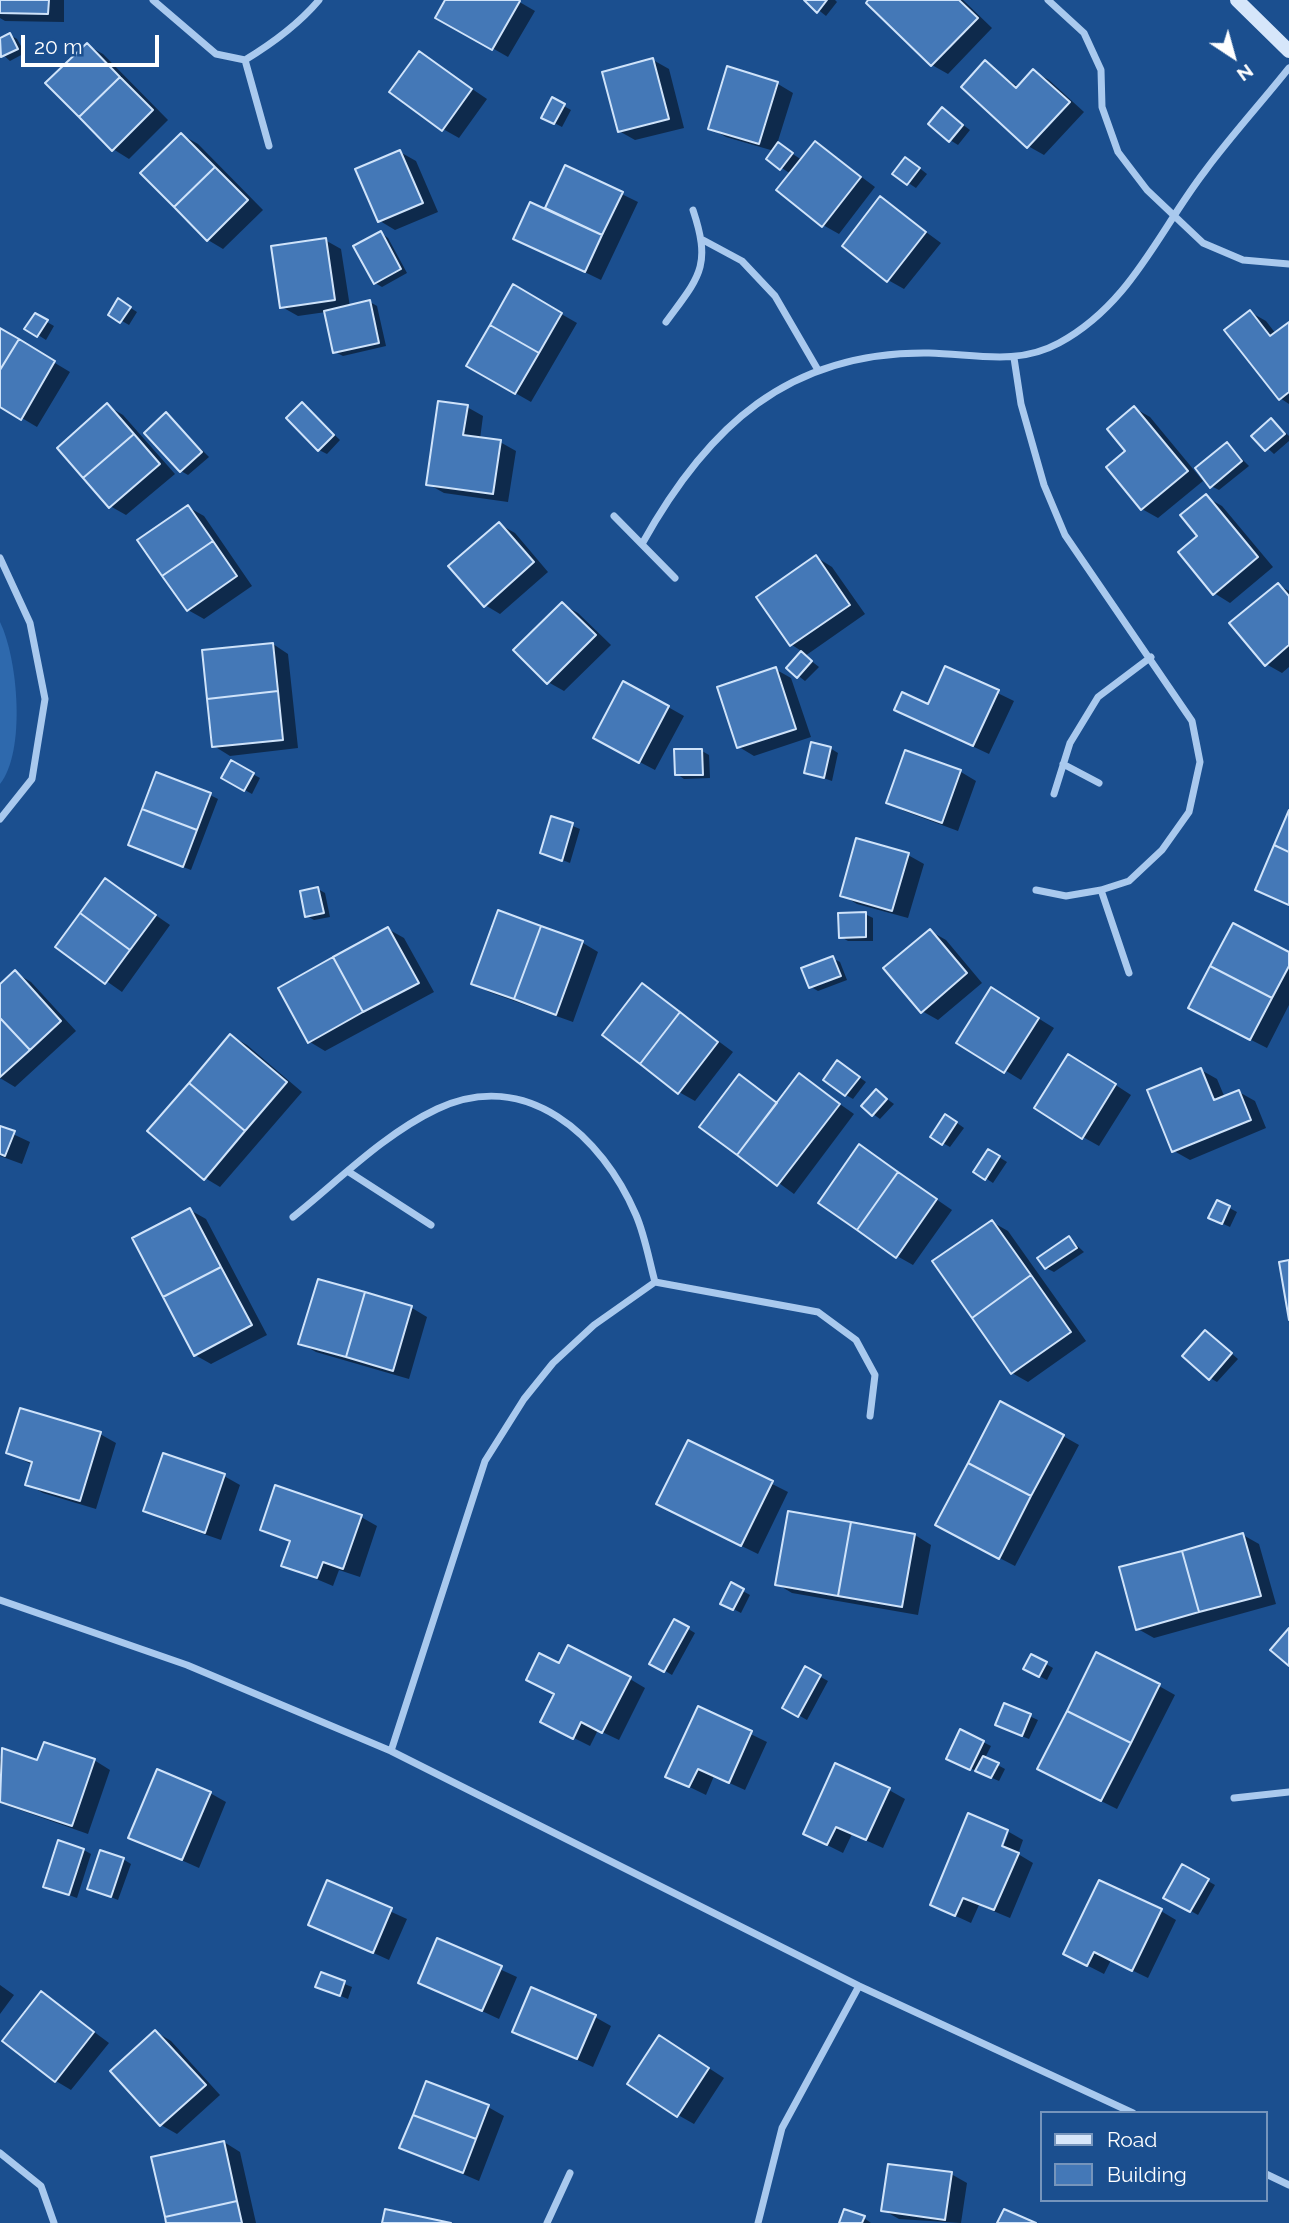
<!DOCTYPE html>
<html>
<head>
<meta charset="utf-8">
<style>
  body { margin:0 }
  #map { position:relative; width:1289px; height:2223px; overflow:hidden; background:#1b4f8f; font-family:Raleway,sans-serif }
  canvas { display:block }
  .legend { position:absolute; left:1040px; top:2111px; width:228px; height:91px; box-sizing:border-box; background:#1b4f8f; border:2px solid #7695bc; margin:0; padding:9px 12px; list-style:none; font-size:21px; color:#fff }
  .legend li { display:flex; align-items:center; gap:14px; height:35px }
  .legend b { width:35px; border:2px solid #7695bc }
  .north { position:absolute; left:1198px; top:21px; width:70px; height:70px; -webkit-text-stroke:5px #1b4f8f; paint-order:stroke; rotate:144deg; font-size:19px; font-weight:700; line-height:28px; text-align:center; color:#fff }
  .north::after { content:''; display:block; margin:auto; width:24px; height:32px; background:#fff; clip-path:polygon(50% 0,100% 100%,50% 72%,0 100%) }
  .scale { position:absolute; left:21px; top:35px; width:138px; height:32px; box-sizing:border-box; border:4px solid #fff; border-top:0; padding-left:9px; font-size:21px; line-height:24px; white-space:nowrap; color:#fff; -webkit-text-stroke:5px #1b4f8f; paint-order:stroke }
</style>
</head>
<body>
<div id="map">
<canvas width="1289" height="2223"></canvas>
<ul class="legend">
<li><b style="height:9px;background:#d6e6fa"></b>Road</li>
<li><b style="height:19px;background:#4478b7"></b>Building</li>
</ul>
<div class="north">N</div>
<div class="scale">20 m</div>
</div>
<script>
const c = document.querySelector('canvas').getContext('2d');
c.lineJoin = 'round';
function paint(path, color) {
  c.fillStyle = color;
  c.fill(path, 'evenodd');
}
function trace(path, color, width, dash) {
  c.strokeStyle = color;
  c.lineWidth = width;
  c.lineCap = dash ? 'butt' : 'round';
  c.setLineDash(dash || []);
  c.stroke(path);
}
paint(new Path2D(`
  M0 622C18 659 26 751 0 784Z`), '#2e69ad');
paint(new Path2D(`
  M0 0H64V22L5 21 0 18Z
  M447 0H516L535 11 508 57 438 17Z
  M806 0H835L837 2 826 16Z
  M871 0H963L992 28 948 74 932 65 868 3Z
  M10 35 17 39 25 53 10 61 0 52V40Z
  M87 45 103 54 168 120 129 159 113 149Z
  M419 53 487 99 459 138 443 129Z
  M653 60 669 69 684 128 635 140 619 131Z
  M985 62 1018 87 1033 71 1049 80 1084 112 1044 155 1028 146Z
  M728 68 778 84 793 93 777 144 802 160 816 143 875 187 839 234 823 225 791 174 768 159 774 151 726 137 710 128Z
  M553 100 571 110 562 127 543 117Z
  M942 109 970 130 958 145 950 140Z
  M182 135 198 144 263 210 223 249 208 240Z
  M400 152 416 161 438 212 395 230 380 221Z
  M913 163 927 174 916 188 895 174Z
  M566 167 638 202 601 280 515 238 546 210Z
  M881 199 941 243 904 289 888 280Z
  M381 233 388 238 407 273 382 287 375 283Z
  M325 240 341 249 350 307 370 302 377 306 386 346 343 356 335 352 326 312 298 316 282 307Z
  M514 287 577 323 531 402 468 366Z
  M126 305 137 312 129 325 110 314Z
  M1250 312 1266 321 1276 334 1289 324V404L1280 398Z
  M35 315 54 326 46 340 27 328Z
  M0 330 70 372 37 427 0 405Z
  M302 404 340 440 327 454 319 450Z
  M108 406 123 415 175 474 126 515 110 506Z
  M467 407 483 416 480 439 500 442 516 451 508 502 444 493 428 484Z
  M1134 408 1150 417 1203 481 1158 518 1142 509 1128 451Z
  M166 414 209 457 188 475 181 471Z
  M1272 420 1289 436V441L1274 454 1254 436Z
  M1227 444 1249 466 1219 490 1211 486Z
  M1206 497 1222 506 1273 567 1230 603 1214 593 1200 536Z
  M188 507 204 516 252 586 204 619 188 610Z
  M499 524 515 533 548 572 500 614 485 605Z
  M816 557 832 567 865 614 805 656 819 667 805 681 788 668 803 652 792 645Z
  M1278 585 1289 591V667L1282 673 1266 664Z
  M562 604 578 613 611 645 564 691 548 682Z
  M273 644 288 654 298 748 230 756 214 746Z
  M946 668 1014 701 989 754 912 718 929 706Z
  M775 669 791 678 811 737 754 756 739 747Z
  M668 707 684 716 655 770 611 747Z
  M830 748 838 753 832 781 806 772Z
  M702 751 709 755 710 778 684 779 677 774Z
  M906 752 961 772 976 781 958 831 904 811 888 802Z
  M232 763 260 778 252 794 223 778Z
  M210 795 218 799 191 870 137 849Z
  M553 818 580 829 570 863 542 852Z
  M908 855 924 864 908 918 857 904 842 895Z
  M106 881 170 925 122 992 58 947Z
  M318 889 325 893 330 917 314 920 307 916Z
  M499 912 583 943 598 952 573 1022 489 992 473 983Z
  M865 914 873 918V941H848L841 937Z
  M388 929 404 938 434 992 325 1051 310 1042Z
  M930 931 946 940 982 983 938 1020 922 1011Z
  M1289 954V1005L1267 1048 1206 1017Z
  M832 958 840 962 847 980 818 991 811 987Z
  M16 973 31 982 76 1031 15 1087 0 1078V987Z
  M643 985 733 1052 695 1101 679 1092Z
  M1007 999 1054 1028 1021 1080 959 1042Z
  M231 1036 247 1045 302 1092 220 1187 205 1178Z
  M1085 1065 1131 1095 1099 1146 1083 1137Z
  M845 1067 866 1082 853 1099 846 1095Z
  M1201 1070 1217 1079 1225 1098 1239 1092 1255 1101 1266 1128 1190 1160 1174 1151Z
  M740 1076 778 1103 800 1076 854 1114 794 1194 702 1127Z
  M876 1091 894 1104 880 1119 873 1114Z
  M953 1120 964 1128 950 1147 932 1137Z
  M0 1128 30 1142 22 1164 0 1156Z
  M859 1146 952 1210 913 1265 897 1256Z
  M989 1151 1007 1162 993 1183 975 1171Z
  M1218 1202 1237 1212 1230 1227 1217 1221Z
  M190 1210 206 1219 267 1335 211 1364 195 1355Z
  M992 1222 1008 1231 1086 1341 1028 1382 1012 1373Z
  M1069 1238 1084 1252 1054 1272 1046 1268Z
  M319 1281 412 1308 427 1317 409 1379 316 1352 300 1343Z
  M1206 1332 1238 1359 1217 1382 1210 1378Z
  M100 1434 116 1443 96 1509 43 1493 27 1484 33 1465 8 1453Z
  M1063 1436 1079 1445 1015 1566 953 1534Z
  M689 1442 788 1492 758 1554 674 1513Z
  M224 1476 240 1485 221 1540 161 1519 145 1510Z
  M276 1488 361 1517 377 1526 360 1577 339 1570 333 1586 283 1565 298 1542 276 1534V1537L262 1529Z
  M789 1513 915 1535 931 1545 918 1615 792 1593 777 1584Z
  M1243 1535 1259 1544 1276 1604 1154 1638 1138 1629Z
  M732 1585 750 1595 741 1613 722 1603Z
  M675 1621 695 1633 672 1675 652 1663Z
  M1032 1656 1053 1668 1047 1680 1033 1673Z
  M560 1666 630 1679 645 1688 619 1740 598 1730 590 1746 558 1730 556 1694Z
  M806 1669 828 1681 807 1720 784 1707Z
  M1159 1686 1175 1695 1117 1809 1055 1778Z
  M1005 1705 1038 1720 1029 1739 1004 1729Z
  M699 1709 767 1742 745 1790 714 1776 706 1795 667 1776Z
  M983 1742 991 1746 985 1758 1005 1769 999 1781 956 1762Z
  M3 1751 38 1762 94 1760 110 1770 88 1834 0 1803V1761Z
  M889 1790 905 1799 883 1848 852 1834 843 1853 805 1834Z
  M210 1793 226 1802 199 1868 130 1837Z
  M1009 1832 1023 1840 1018 1854 1033 1863 1010 1918 979 1905 971 1923 932 1905 997 1853 1000 1855Z
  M84 1850 91 1854 77 1898 45 1886Z
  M123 1859 131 1864 118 1900 89 1888Z
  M1183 1867 1215 1885 1198 1915 1166 1897Z
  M328 1883 407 1919 389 1960 310 1924Z
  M1161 1911 1176 1920 1148 1978 1111 1960 1104 1974 1065 1954Z
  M438 1941 517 1977 499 2019 420 1982Z
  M322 1975 352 1987 348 1999 317 1986Z
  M0 1985 14 1995 0 2014Z
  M42 1993 109 2043 71 2090 56 2081Z
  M595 2017 611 2026 593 2067 514 2031Z
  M156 2032 171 2041 220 2095 177 2134 161 2125 113 2071Z
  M675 2046 724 2078 694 2124 678 2115Z
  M488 2107 504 2116 479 2181 402 2148Z
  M224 2142 240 2152 256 2223H167Z
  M951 2174 967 2183 961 2223 899 2219 883 2210Z
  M864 2218 871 2223H840Z`), '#0007');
const building = new Path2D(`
  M0 0H49L48 14 0 13Z
  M445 0H519L520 1 492 50 435 18Z
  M804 0H827L817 13Z
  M868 0H959L978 18 931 66 866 3Z
  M10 33 18 49 1 57 0 38Z
  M87 43 120 77 79 117 45 83Z
  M419 51 472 89 442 131 389 92Z
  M653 58 669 119 618 132 602 72Z
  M985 60 1016 88 1033 69 1070 102 1027 148 961 87Z
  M727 66 778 82 759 144 708 129Z
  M120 77 153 110 112 151 79 117Z
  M552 97 565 104 554 124 541 118Z
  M942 107 963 125 949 142 928 124Z
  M181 133 215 167 174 207 140 173Z
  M815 141 861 177 822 227 776 190Z
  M778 142 793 153 780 170 766 159Z
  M400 150 423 203 378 222 355 169Z
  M905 157 920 168 907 185 892 174Z
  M565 165 623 192 602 235 545 208Z
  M215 167 248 200 207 241 174 207Z
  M880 196 926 232 887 282 842 246Z
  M530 202 602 235 585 272 513 239Z
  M381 231 401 269 374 284 353 246Z
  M326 238 335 300 280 308 271 246Z
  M513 284 562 313 539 353 490 325Z
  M118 298 131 307 120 323 108 315Z
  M370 300 379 343 333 353 324 311Z
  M1250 310 1270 336 1289 322V392L1279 400 1224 330Z
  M35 313 48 320 37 337 24 329Z
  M490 325 539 353 515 394 466 366Z
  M0 328 19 339 0 370Z
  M19 339 55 361 21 420 0 407V370Z
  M438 401 468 405 463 435 501 440 493 494 426 485Z
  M302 402 334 435 318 451 286 418Z
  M107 403 134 434 83 478 57 448Z
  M1134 406 1188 471 1141 510 1106 467 1125 451 1107 429Z
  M166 412 202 452 180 472 144 433Z
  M1271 418 1285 434 1265 451 1251 436Z
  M134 434 160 464 109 508 83 478Z
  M1227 442 1242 461 1210 488 1195 468Z
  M1206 494 1258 557 1213 595 1178 552 1197 536 1180 515Z
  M188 505 213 541 162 576 137 540Z
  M499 522 534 562 484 607 448 566Z
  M213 541 237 576 187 611 162 576Z
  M816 555 850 605 790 646 756 597Z
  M1278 583 1289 596V645L1265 666 1229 623Z
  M562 602 596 635 547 684 513 650Z
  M273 643 278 691 207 699 202 650Z
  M801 651 812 661 797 678 786 668Z
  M945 666 999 690 973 746 894 710 902 692 928 704Z
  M776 667 796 729 737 748 717 687Z
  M623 681 669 706 639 763 593 738Z
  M278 691 283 740 212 747 207 699Z
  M811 742 831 747 824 778 804 773Z
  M674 749H702L703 775H675Z
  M905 750 961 770 942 823 886 803Z
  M231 760 254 773 244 791 221 778Z
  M156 772 211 793 197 830 142 809Z
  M142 809 197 830 183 867 128 845Z
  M1289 810V852L1274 845Z
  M551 816 573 823 562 861 540 853Z
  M856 838 909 853 892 911 840 896Z
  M1274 845 1289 852V905L1255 890Z
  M105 878 156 915 130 950 80 913Z
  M318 887 324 913 305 917 300 891Z
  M498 910 541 926 514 999 471 984Z
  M866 912V937L839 938 838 913Z
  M80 913 130 950 105 984 55 947Z
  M1233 923 1289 952V966L1272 998 1210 966Z
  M541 926 583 941 556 1015 514 999Z
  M388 927 419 983 363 1012 333 957Z
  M930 929 967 973 921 1013 883 968Z
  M833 956 841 976 809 988 801 968Z
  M333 957 363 1012 308 1043 278 988Z
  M1210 966 1272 998 1250 1040 1188 1008Z
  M15 970 61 1021 30 1050 0 1018V984Z
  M642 983 680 1012 640 1064 602 1035Z
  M991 987 1039 1018 1004 1073 956 1043Z
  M680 1012 718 1042 678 1094 640 1064Z
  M0 1018 30 1050 0 1077Z
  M230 1034 287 1082 245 1131 189 1083Z
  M1068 1054 1116 1084 1082 1139 1034 1108Z
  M837 1060 860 1077 845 1096 823 1080Z
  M1201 1068 1214 1100 1239 1090 1251 1120 1172 1152 1147 1090Z
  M799 1073 840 1104 777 1186 737 1155Z
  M739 1074 777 1103 737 1155 699 1127Z
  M189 1083 245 1131 204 1180 147 1131Z
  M876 1089 887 1099 872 1116 861 1106Z
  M945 1114 957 1122 942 1145 930 1137Z
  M0 1126 15 1131 5 1156 0 1154Z
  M859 1144 898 1172 857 1230 818 1203Z
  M988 1149 1000 1156 985 1180 973 1172Z
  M898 1172 937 1199 896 1258 857 1230Z
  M1217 1200 1230 1206 1222 1224 1208 1218Z
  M190 1208 221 1267 163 1297 132 1238Z
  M992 1220 1031 1275 972 1318 932 1261Z
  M1069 1236 1077 1248 1045 1269 1037 1258Z
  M1289 1260V1320L1279 1262Z
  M221 1267 252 1325 194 1356 163 1297Z
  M1031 1275 1071 1332 1011 1374 972 1318Z
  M318 1279 365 1292 346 1357 298 1344Z
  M365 1292 412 1306 393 1371 346 1357Z
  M1205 1330 1232 1353 1209 1380 1182 1356Z
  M1000 1401 1064 1435 1031 1496 968 1463Z
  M20 1408 101 1432 80 1501 25 1485 32 1462 6 1453Z
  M688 1440 773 1481 741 1546 656 1504Z
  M163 1453 225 1474 205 1533 143 1511Z
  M968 1463 1031 1496 999 1559 935 1525Z
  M275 1485 362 1515 343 1569 323 1562 317 1578 281 1566 290 1541 260 1530Z
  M788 1511 851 1522 838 1596 775 1585Z
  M851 1522 915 1534 902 1607 838 1596Z
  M1243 1533 1261 1596 1199 1612 1182 1551Z
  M1182 1551 1199 1612 1136 1630 1119 1567Z
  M731 1582 744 1589 733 1610 720 1604Z
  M674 1619 689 1627 664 1672 649 1664Z
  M1289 1628V1666L1270 1650Z
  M568 1645 631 1677 602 1733 581 1722 573 1739 540 1722 554 1694 526 1680 539 1653 559 1663Z
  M1096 1652 1160 1684 1131 1743 1067 1711Z
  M1031 1654 1047 1662 1039 1677 1023 1669Z
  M805 1666 821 1675 798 1717 782 1708Z
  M1004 1703 1031 1714 1022 1736 995 1725Z
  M698 1706 752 1731 729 1783 698 1769 689 1787 665 1777Z
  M1067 1711 1131 1743 1101 1801 1037 1769Z
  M960 1729 984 1741 970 1770 946 1759Z
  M44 1742 95 1759 72 1826 0 1802 2 1748 37 1760Z
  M983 1756 999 1763 991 1778 975 1771Z
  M835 1763 890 1788 866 1840 836 1827 827 1845 803 1834Z
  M157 1769 211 1792 182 1860 128 1838Z
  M968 1813 1008 1830 1002 1846 1019 1853 994 1910 963 1898 955 1916 930 1905Z
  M58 1840 84 1849 69 1895 43 1887Z
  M100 1850 124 1858 111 1897 87 1889Z
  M1182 1864 1209 1879 1190 1912 1163 1898Z
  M327 1880 392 1908 373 1953 308 1925Z
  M1099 1880 1162 1909 1132 1971 1094 1952 1087 1966 1063 1954Z
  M437 1938 502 1966 482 2011 418 1983Z
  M321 1972 345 1981 340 1996 315 1987Z
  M531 1987 596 2015 577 2059 512 2032Z
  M41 1991 94 2032 55 2082 2 2041Z
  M155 2030 206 2085 160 2126 110 2071Z
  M659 2035 709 2068 677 2117 627 2084Z
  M426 2081 489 2105 476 2139 413 2115Z
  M413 2115 476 2139 463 2173 399 2148Z
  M224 2141 237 2201 165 2217 151 2157Z
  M888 2164 952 2172 945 2220 881 2211Z
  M237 2201 242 2223H166L165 2217Z
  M385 2209 451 2223H382Z
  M844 2209 865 2216 862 2223H839Z
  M1004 2209 1036 2223H997Z`);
paint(building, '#4478b7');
trace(building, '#cfe3fa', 2);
trace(new Path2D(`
  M153 0 216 54 245 60C273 43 298 25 319 0
  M1048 0 1084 33 1101 70 1102 107 1118 152 1147 190 1203 243 1243 260 1289 264
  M245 60 269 146
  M703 240 742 261 775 296 818 370
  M666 322C699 277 712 267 693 210
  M1014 358 1021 404 1044 485 1065 535 1192 721 1200 762 1189 812 1162 850 1129 881 1101 890 1066 896 1036 890
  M614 516 675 578
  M642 544C707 427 788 351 929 353 975 354 1017 366 1059 343 1131 304 1158 232 1205 171 1231 136 1261 103 1289 68
  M0 558 30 623 45 699 32 779 0 819
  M1063 764 1099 783
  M1054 794 1070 743 1098 697 1151 657
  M1101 890 1129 973
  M349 1172 431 1225
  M293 1217C338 1181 384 1134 437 1109 527 1067 602 1136 636 1215 645 1236 649 1260 655 1282L594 1325 553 1363 524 1399 485 1461 391 1751
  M655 1282 818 1312 856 1340 875 1375 870 1416
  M0 1600 187 1665 391 1751 859 1986 1133 2113
  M1234 1798 1289 1792
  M0 2153 41 2186 54 2223
  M1266 2174 1289 2185
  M547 2223 570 2173
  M758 2223 782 2128 859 1986`), '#a9c9ee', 7);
trace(new Path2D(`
  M1237 0 1289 51`), '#d6e6fa', 14);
</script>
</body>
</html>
